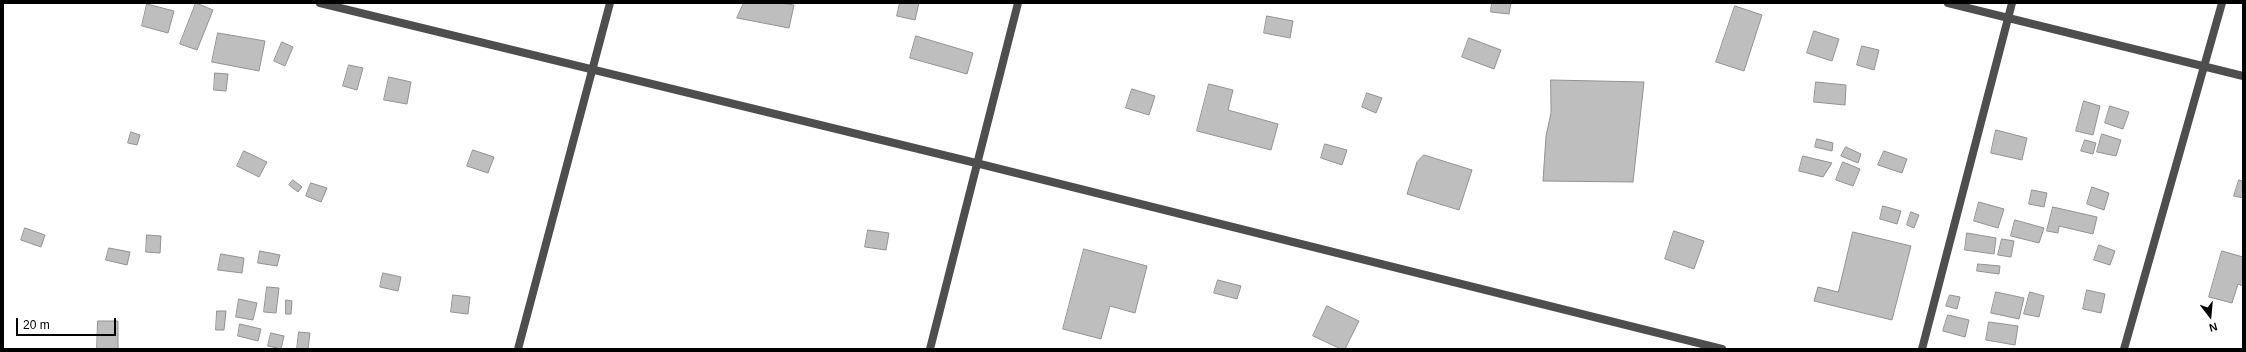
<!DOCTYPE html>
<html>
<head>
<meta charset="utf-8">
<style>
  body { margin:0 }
  #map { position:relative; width:2246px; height:352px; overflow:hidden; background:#fff; font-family:Helvetica,sans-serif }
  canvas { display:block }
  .frame { position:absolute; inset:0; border:4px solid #000; pointer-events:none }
  .north { position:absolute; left:2190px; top:296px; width:40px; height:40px; -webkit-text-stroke:3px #fff; paint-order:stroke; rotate:164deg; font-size:11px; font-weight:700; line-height:16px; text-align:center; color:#000 }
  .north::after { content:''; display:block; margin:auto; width:14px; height:18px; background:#000; clip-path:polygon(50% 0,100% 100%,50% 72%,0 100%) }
  .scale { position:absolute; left:16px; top:318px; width:100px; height:18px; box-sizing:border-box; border:2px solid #000; border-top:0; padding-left:5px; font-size:12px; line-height:14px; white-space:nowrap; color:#000; -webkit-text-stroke:3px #fff; paint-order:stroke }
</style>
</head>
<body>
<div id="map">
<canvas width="2246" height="352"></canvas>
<div class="frame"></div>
<div class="north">N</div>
<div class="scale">20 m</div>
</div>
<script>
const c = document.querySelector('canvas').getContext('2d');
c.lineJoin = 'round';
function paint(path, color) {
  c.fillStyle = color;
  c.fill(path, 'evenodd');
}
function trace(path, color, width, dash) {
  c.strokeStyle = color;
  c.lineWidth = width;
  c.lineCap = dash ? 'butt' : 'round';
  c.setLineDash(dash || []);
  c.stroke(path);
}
const building = new Path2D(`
  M196 3 213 10 197 50 180 44Z
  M744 3H781L794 5 789 28 737 18Z
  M900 3H919L915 20 897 16Z
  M1492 3H1511L1509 14 1491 12Z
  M147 4 174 11 168 33 142 26Z
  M1735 6 1762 15 1744 71 1716 62Z
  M1267 16 1293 21 1290 38 1264 33Z
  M1814 31 1839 39 1832 61 1807 53Z
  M218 33 265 41 259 71 212 62Z
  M916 36 973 53 967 74 910 58Z
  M1469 38 1501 50 1494 69 1462 57Z
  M282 42 293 47 285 66 274 61Z
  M1862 46 1879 50 1874 70 1857 65Z
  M349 65 363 68 357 90 343 86Z
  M215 73 228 74 226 91 214 90Z
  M389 77 411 82 407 104 384 100Z
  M1551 80 1644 82 1633 182 1543 181 1546 136 1551 113Z
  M1816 82 1846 85 1845 105 1814 102Z
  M1209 84 1233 90 1228 110 1278 124 1271 150 1197 131Z
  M1132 89 1155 96 1149 115 1126 108Z
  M1367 93 1382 98 1376 113 1362 107Z
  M2084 101 2100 106 2093 135 2076 131Z
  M2110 106 2129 112 2123 129 2105 123Z
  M1996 130 2027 138 2022 160 1991 153Z
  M131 132 140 135 137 145 128 143Z
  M2102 134 2121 140 2116 156 2097 152Z
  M1817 139 1833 143 1832 151 1815 147Z
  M2085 140 2096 143 2093 154 2081 151Z
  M1325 144 1347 150 1342 165 1321 158Z
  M1846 147 1861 154 1858 163 1841 156Z
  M473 150 494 157 488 173 467 166Z
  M244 151 267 162 259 177 237 166Z
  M1884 151 1907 159 1902 173 1878 165Z
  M1424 155 1472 170 1459 210 1407 194 1417 162Z
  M1803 156 1832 163 1823 177 1799 171Z
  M1843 162 1860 169 1853 186 1836 180Z
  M293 180 302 187 298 192 289 185Z
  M2239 180 2243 181V198L2234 196Z
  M311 183 327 188 321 202 306 196Z
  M2092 187 2109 193 2104 210 2087 204Z
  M2032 190 2047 193 2044 207 2029 204Z
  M1979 202 2004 209 1998 228 1974 221Z
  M1883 206 1901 211 1897 224 1880 219Z
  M2053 207 2097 217 2093 234 2059 226 2058 233 2047 231Z
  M1911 212 1919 215 1914 228 1907 225Z
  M2015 220 2044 228 2039 243 2011 236Z
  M25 228 45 235 41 247 21 240Z
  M868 230 889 233 886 250 865 247Z
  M1674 231 1704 241 1694 269 1665 259Z
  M1853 232 1911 246 1892 320 1814 301 1818 287 1838 292Z
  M1967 233 1996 238 1994 254 1965 250Z
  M147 235 161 236 160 253 146 252Z
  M2002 239 2014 241 2011 257 1998 255Z
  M2099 245 2115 251 2110 265 2094 260Z
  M109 248 130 252 127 265 106 260Z
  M1084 249 1147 266 1135 313 1110 306 1101 339 1063 329Z
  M260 251 280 255 277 266 258 263Z
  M2222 251 2243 257V286L2238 284 2232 303 2209 297Z
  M221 254 244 258 242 273 218 270Z
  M1978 264 2000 266 1999 274 1977 271Z
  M383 273 401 277 398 291 380 287Z
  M1218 280 1241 286 1237 299 1214 293Z
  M267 287 279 288 276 313 264 312Z
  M2087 290 2105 294 2101 313 2083 309Z
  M1996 292 2024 298 2019 319 1991 313Z
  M2030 292 2044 296 2039 317 2024 314Z
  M453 295 470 297 468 314 451 312Z
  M1950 295 1960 297 1957 309 1946 306Z
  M239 299 257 303 253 320 236 317Z
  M286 300 292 301 291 314H286Z
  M1327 306 1359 321 1345 349H1341L1313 336Z
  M217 311H226L224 330H216Z
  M1948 315 1969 320 1965 337 1943 331Z
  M98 321H118V349H97Z
  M1989 322 2018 326 2015 345 1986 340Z
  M240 324 261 329 258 341 238 336Z
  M299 332 310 333 308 349H297Z
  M271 333 284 336 281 349 268 346Z`);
paint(building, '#bebebe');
trace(building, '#929292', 1);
trace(new Path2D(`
  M1948 3 2243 76
  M518 349 610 3
  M930 349 1018 3
  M1922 349 2012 3
  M2124 349 2222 3`), '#4e4e4e', 8);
trace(new Path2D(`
  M320 3 976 163 1722 349`), '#4e4e4e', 8);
</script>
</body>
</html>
